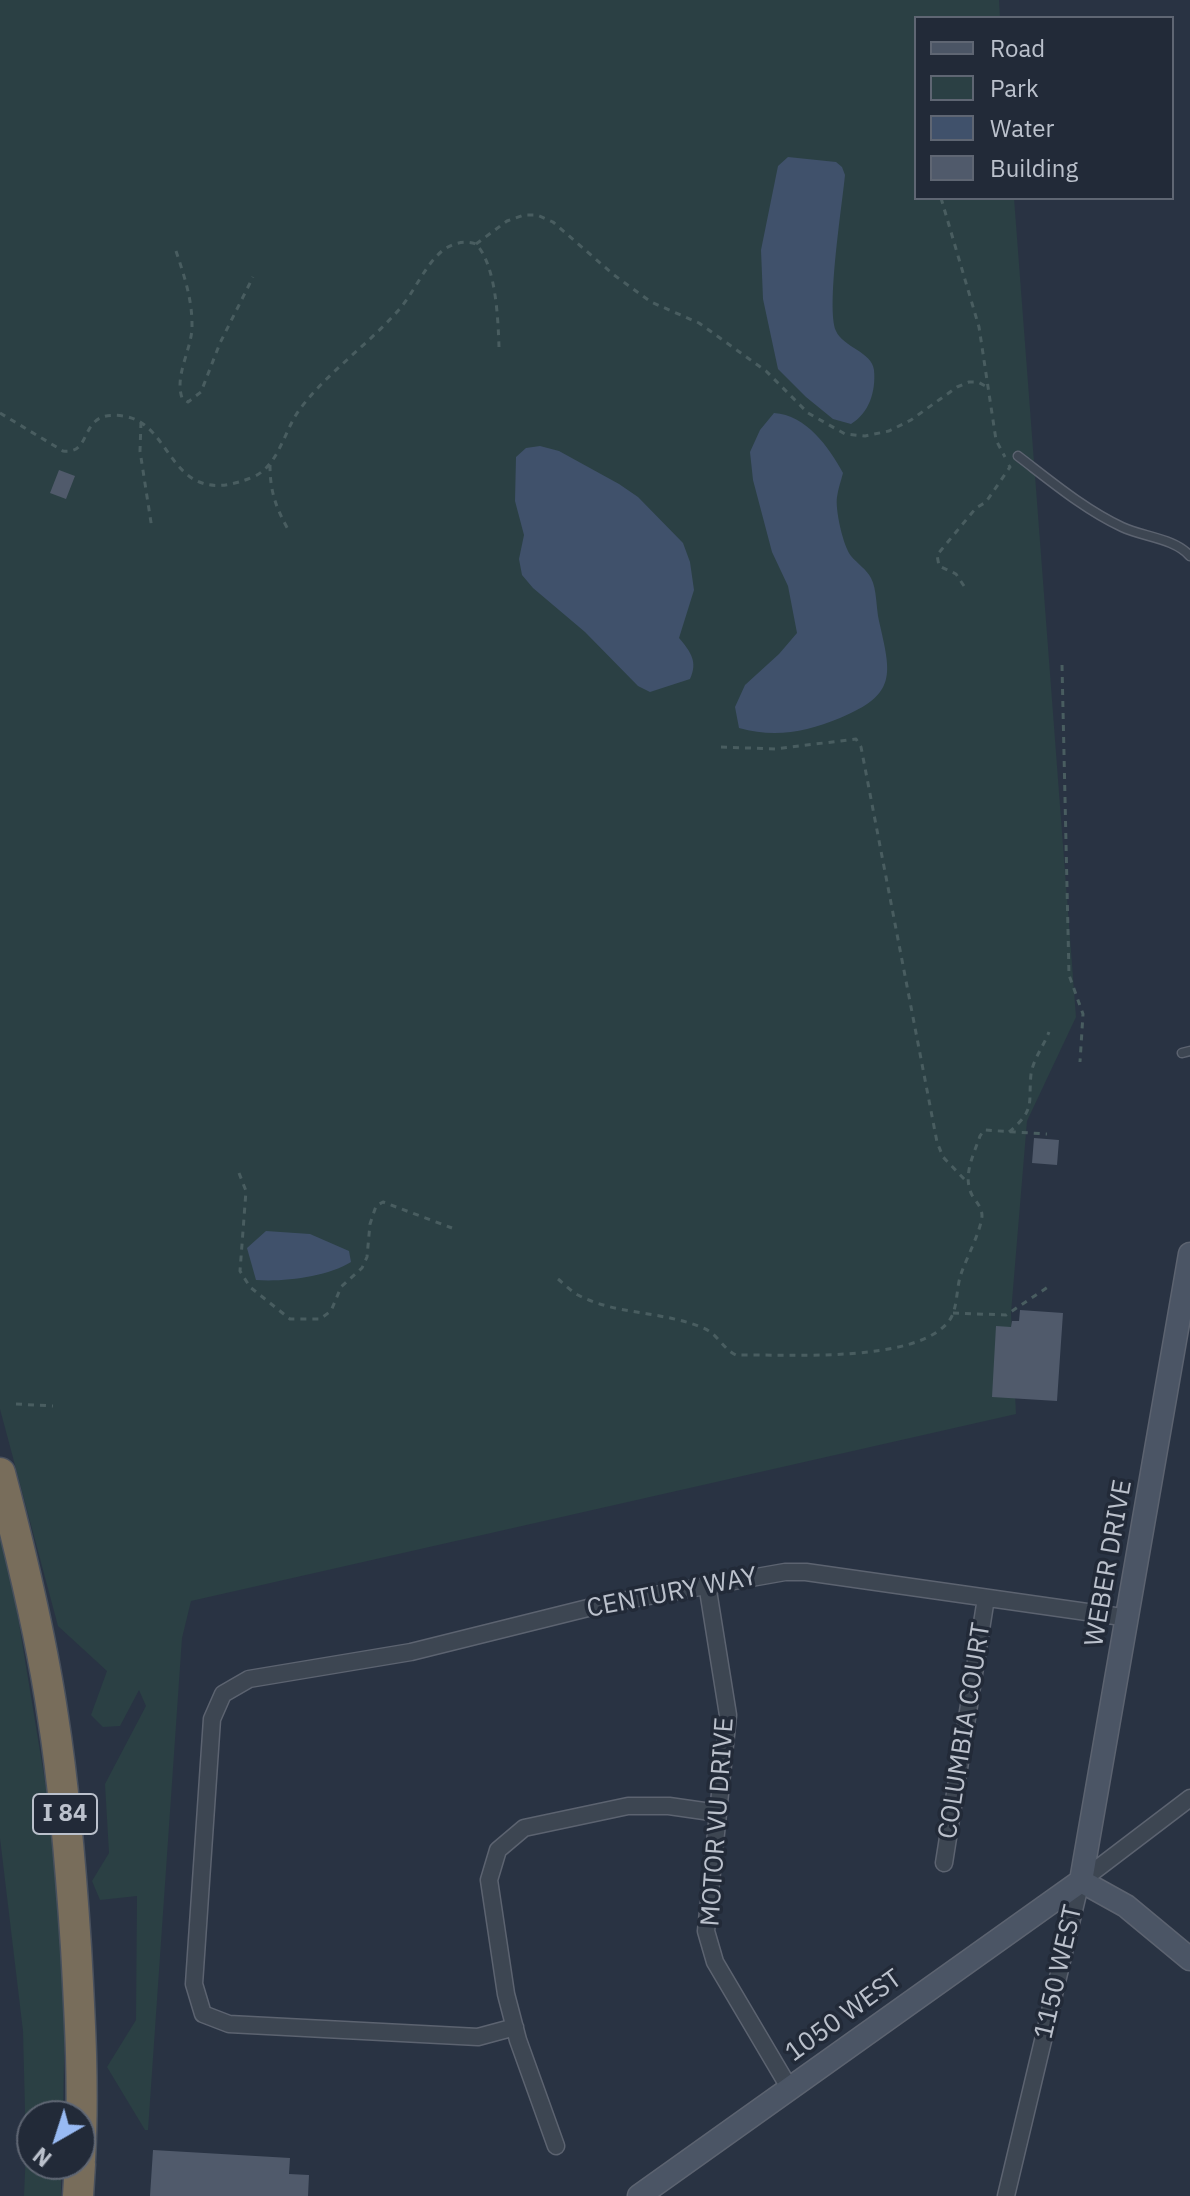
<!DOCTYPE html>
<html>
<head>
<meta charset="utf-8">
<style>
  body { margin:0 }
  #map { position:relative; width:1190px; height:2196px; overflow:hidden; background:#293343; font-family:"IBM Plex Sans",sans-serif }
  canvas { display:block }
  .legend { position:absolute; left:914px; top:16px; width:260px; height:184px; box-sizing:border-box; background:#222a38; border:2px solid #5f6673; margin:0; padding:10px 14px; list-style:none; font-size:24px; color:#bbc1cc }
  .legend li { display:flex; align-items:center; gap:16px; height:40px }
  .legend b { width:40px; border:2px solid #5f6673 }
  .north { position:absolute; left:16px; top:2100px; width:80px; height:80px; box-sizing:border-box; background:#222a38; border:2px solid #5f6673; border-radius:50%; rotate:219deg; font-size:22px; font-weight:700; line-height:32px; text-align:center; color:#bbc1cc }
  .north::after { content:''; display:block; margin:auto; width:28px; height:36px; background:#98baf3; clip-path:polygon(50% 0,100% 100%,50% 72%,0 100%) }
</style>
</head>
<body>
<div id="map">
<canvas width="1190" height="2196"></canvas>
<ul class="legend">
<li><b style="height:10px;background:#4b5565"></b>Road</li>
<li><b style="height:22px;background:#2b4044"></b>Park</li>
<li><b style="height:22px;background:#40516b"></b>Water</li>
<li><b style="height:22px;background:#505a6b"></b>Building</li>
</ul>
<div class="north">N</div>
</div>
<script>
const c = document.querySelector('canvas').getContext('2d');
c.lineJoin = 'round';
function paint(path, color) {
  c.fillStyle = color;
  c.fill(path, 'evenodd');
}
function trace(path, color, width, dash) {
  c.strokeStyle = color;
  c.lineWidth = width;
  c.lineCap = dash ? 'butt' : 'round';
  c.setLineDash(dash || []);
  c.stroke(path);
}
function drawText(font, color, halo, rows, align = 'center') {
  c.font = font + ' "IBM Plex Sans",sans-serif';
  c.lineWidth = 7;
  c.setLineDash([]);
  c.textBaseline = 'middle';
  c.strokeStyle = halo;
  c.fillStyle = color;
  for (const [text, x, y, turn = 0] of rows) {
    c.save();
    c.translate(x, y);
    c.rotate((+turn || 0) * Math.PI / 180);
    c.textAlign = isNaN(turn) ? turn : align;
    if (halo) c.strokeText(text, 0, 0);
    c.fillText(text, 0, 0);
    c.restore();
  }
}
paint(new Path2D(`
  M0 0H999L1000 18H916V198H1014L1076 1017 1027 1121 1011 1313 1016 1414 191 1601 182 1638 148 2130H145L107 2067 136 2020 137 1896 100 1900 92 1881 109 1853 105 1784 146 1706 139 1690 120 1726 103 1727 91 1715 107 1671 58 1626 0 1409Z
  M0 1538 12 1581 50 1812 59 1908 65 2013 63 2116H32V2164H61V2196H24L26 2150 23 2031 0 1838Z`), '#2b4044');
paint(new Path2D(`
  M788 157 836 162 842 167 845 175C842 206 826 308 836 331 843 347 872 352 874 370 876 392 869 413 851 424L833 419 806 397 778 369 763 299 761 250 778 166Z
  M774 413C806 415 829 447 843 473 841 481 838 489 837 497 835 509 843 546 851 556 857 563 867 570 871 578 877 589 876 608 879 621 891 674 898 694 840 718 806 732 775 738 739 728L735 707 745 685 779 654 797 633 788 586 772 552 753 480 750 452 760 430Z
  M540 446 559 451 619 484 638 497 683 543 690 562 694 590 679 638C691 652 698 662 690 679L650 692 638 686 585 632 533 588 522 575 519 559 524 535 515 501 516 457 526 448Z
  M266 1231 310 1234 349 1251 351 1262C327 1277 284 1282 256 1280L247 1248Z`), '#40516b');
paint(new Path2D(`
  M59 470 75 476 66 499 50 493Z
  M1034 1138 1059 1140 1057 1165 1032 1163Z
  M1020 1310 1063 1313 1057 1401 992 1397 996 1326 1011 1327 1012 1321H1019Z
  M153 2150 290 2158 289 2174 309 2175 308 2196H150Z`), '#505a6b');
const lane = new Path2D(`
  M1018 456C1052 482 1084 509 1122 527 1143 537 1174 538 1190 556
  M1182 1053 1190 1051`);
const street = new Path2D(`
  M707 1584 728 1715 706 1931 715 1962 790 2089
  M944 1863 986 1598
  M515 2027 478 2037 229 2024 203 2014 194 1984 212 1719 223 1694 249 1679 411 1652 604 1604 785 1572H806L1129 1618
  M556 2146 518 2040 506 1994 489 1880 498 1850 524 1828 628 1806H669L718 1813
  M1006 2196 1081 1881 1190 1798`);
const secondary = new Path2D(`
  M1081 1881 1190 1254
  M1081 1881 1126 1906 1190 1959
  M639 2196 1081 1881`);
const highway = new Path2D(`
  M0 1473C21 1553 41 1635 53 1717 65 1793 71 1870 76 1947 80 2019 84 2089 80 2160
  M78 2196 80 2164`);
trace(lane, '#5c6370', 11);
trace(street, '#5c6370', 19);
trace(secondary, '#5c6370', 25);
trace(highway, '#48505d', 33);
trace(new Path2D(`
  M941 198 979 327 996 440 1005 457
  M476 244 507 221 524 215H537L553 222 614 275 651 302 699 323 766 371 808 413 845 434 865 436 889 431 911 420 957 387 969 382H978L989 388
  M176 251C184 275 192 299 192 324 193 348 174 374 182 398L188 402 201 392 220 343 253 277
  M0 413 63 451C95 455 76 409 123 416 176 423 167 513 253 477 279 466 284 430 300 409 327 373 365 347 395 314 413 296 423 267 442 251 452 243 465 240 476 244 496 265 498 318 499 347
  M141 422 140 451 152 529
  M270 465C270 492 276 508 289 531
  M964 586 956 574 939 566 937 555 976 508 986 502 1010 467 1008 464
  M1062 665 1069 975 1083 1014 1080 1062
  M721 747 775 749 856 739 861 747 937 1142 943 1157 967 1182
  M1009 1132C1036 1109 1028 1104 1031 1074 1033 1060 1044 1045 1049 1032
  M239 1173 246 1191 240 1271 250 1287 290 1319H320L331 1311 341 1287 362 1268 367 1257 370 1224 376 1206 383 1202 452 1228
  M558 1279C564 1284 571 1291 578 1295 615 1315 664 1311 703 1328 718 1334 723 1349 736 1355 787 1354 916 1364 949 1321 958 1309 956 1288 961 1274 966 1259 981 1231 982 1216 982 1207 976 1202 972 1195 962 1176 974 1154 980 1136L984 1130 1047 1134
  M953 1313 1006 1315 1051 1285
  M16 1404 53 1406`), '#495d60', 3, [6, 6]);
trace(lane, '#3d4652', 8);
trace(street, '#3d4652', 16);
trace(secondary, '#4b5565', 22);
trace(highway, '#786d5b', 30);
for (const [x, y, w] of [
  [65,1814,64]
]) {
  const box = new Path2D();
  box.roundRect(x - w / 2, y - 20, w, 40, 6);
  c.fillStyle = '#222a38';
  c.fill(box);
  trace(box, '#bbc1cc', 2);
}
drawText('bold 24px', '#bbc1cc', null, [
  ["I 84",65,1814]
]);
drawText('26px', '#bbc1cc', '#222a38', [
  ["WEBER DRIVE",1109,1563,-80],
  ["CENTURY WAY",672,1593,-11],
  ["COLUMBIA COURT",965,1731,-81],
  ["MOTOR VU DRIVE",718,1822,-86],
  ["1150 WEST",1059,1972,-77],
  ["1050 WEST",844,2016,-36]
]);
</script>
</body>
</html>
